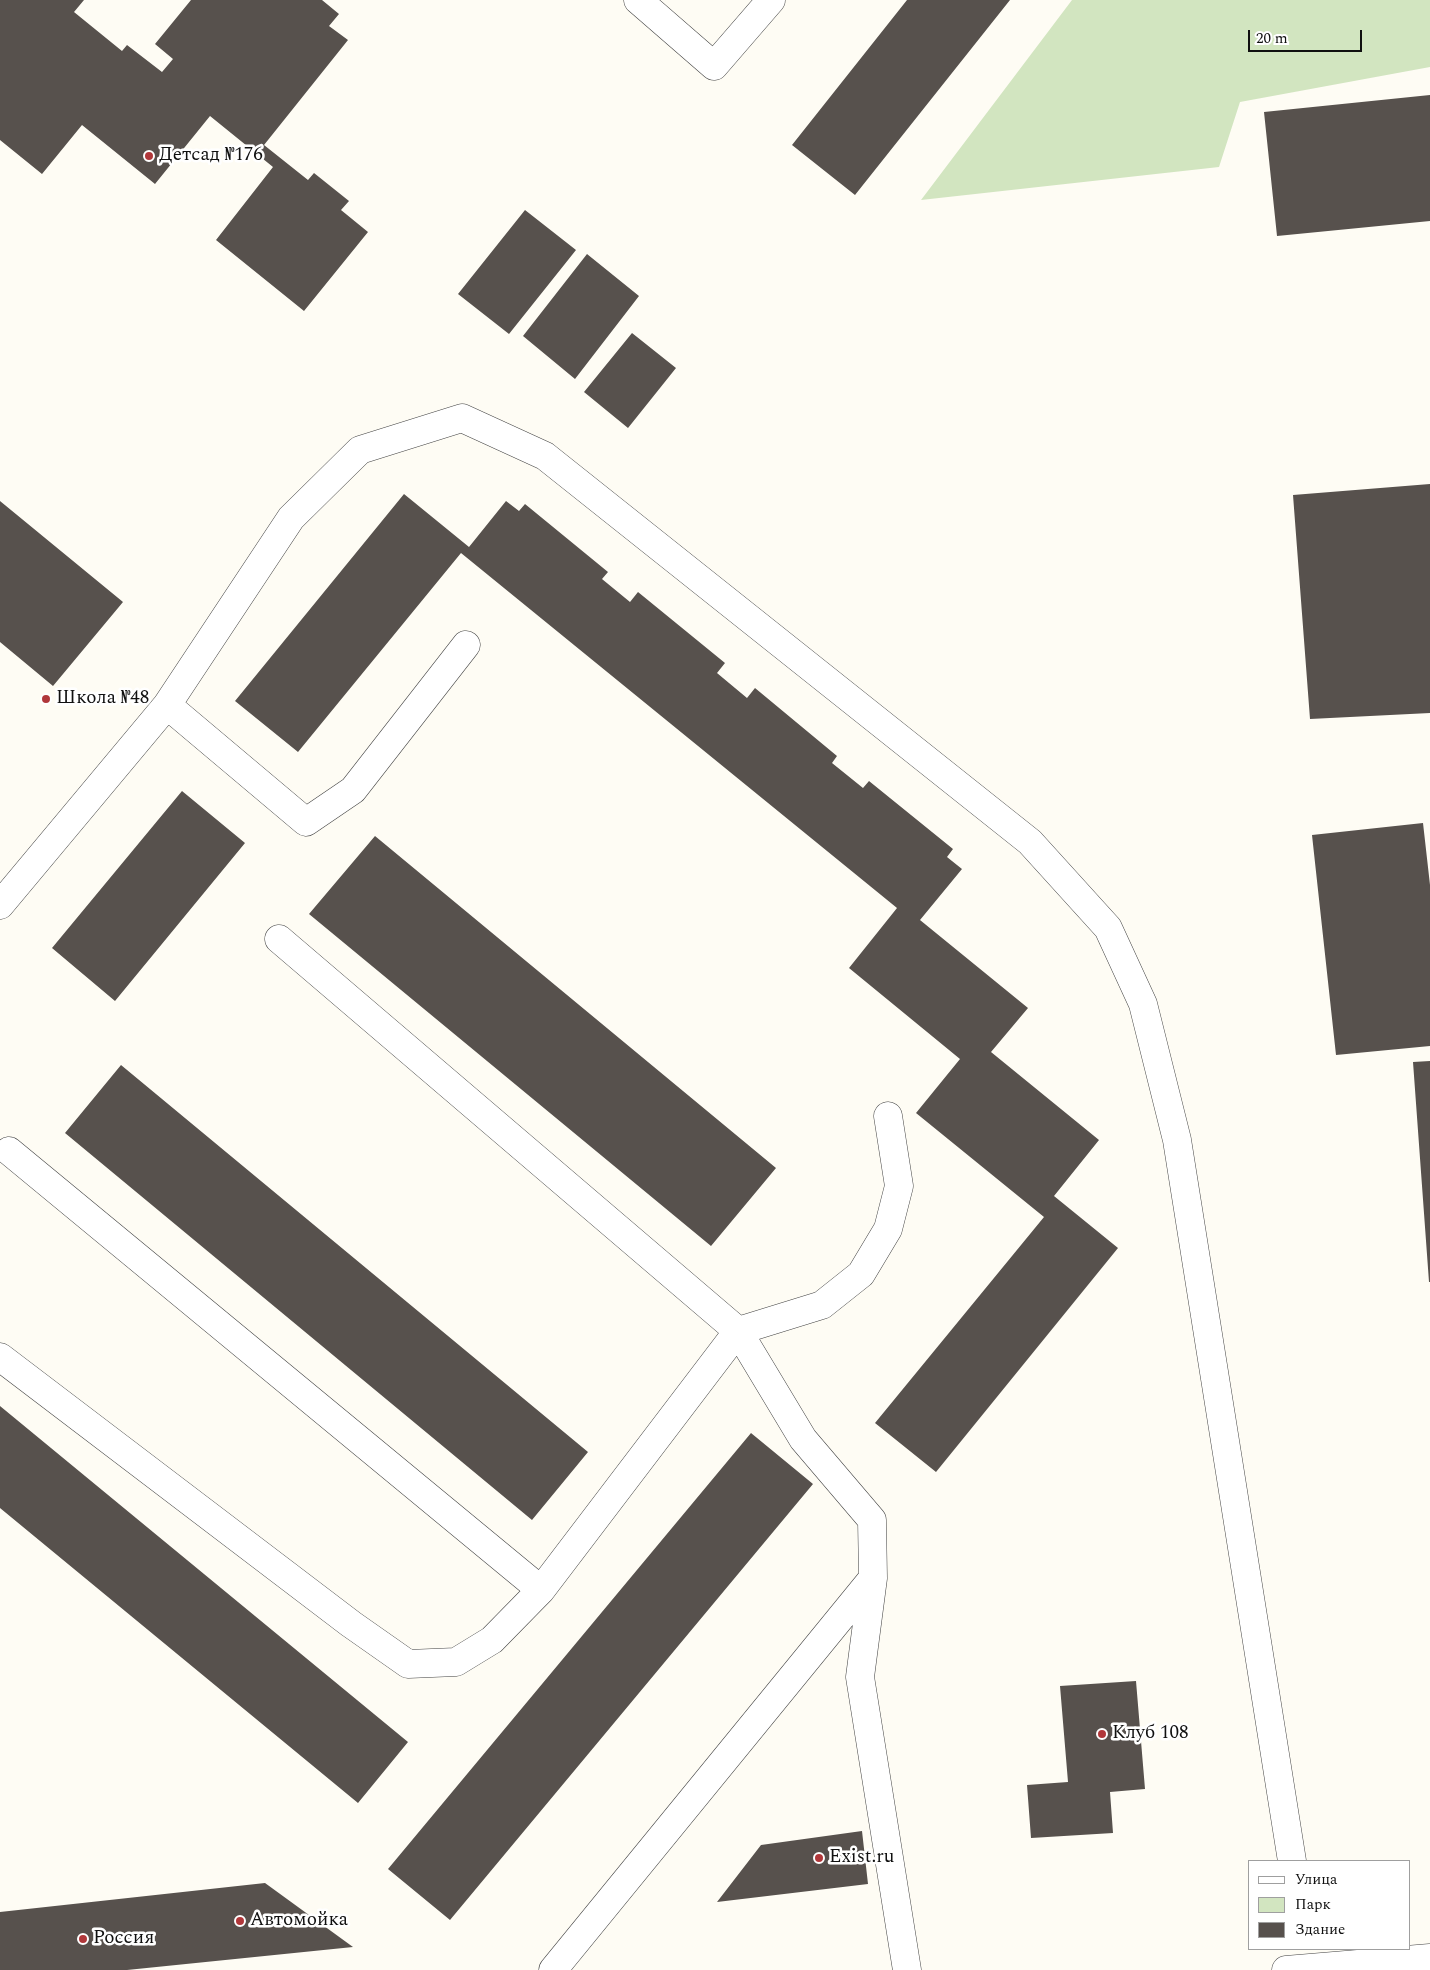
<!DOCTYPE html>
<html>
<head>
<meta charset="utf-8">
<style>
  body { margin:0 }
  #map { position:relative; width:1430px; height:1970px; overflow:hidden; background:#fefcf4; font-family:Spectral,serif }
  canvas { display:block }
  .legend { position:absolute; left:1248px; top:1860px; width:162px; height:90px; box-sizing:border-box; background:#fff; border:1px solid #9f9f9f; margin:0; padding:6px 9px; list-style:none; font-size:15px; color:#101010 }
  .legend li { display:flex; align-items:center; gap:10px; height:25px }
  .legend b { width:25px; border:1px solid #9f9f9f }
  .scale { position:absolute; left:1248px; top:30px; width:114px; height:22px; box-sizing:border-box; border:2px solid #101010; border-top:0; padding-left:6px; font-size:15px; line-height:18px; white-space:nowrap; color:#101010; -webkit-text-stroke:4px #fff; paint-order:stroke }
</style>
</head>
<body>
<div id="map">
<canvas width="1430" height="1970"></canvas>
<ul class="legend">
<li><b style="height:6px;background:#fff"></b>Улица</li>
<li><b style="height:14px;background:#d2e5c0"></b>Парк</li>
<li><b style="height:14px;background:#57514d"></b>Здание</li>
</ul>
<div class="scale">20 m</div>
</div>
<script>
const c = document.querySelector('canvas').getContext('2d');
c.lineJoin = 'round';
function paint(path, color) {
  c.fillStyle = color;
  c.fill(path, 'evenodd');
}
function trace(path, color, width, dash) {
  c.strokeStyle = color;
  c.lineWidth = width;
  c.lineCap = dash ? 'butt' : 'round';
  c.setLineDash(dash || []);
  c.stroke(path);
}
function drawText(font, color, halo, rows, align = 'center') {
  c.font = font + ' Spectral,serif';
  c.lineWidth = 5;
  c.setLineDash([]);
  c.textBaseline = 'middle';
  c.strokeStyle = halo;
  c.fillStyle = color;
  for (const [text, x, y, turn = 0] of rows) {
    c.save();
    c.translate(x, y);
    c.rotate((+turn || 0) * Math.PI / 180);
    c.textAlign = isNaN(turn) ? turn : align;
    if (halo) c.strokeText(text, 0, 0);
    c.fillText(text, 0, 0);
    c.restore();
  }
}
paint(new Path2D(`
  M1072 0H1430V67L1240 102 1219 167 921 200Z`), '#d2e5c0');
paint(new Path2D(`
  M0 0H84L74 12 122 51 127 45 162 72 173 59 155 44 191 0H322L339 14 329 26 348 40 264 145 308 180 314 173 349 201 341 210 368 232 304 311 216 240 273 167 210 116 155 184 82 125 42 174 0 140Z
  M907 0H1010L855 195 792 145Z
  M1430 95V221L1277 236 1264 112Z
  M525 210 576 250 509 334 458 294Z
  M587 254 639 296 575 379 523 336Z
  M632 333 676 368 628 428 584 392Z
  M1430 484V713L1310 719 1293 495Z
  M404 494 469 547 506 501 519 511 525 504 608 572 602 579 630 602 638 592 725 663 717 673 747 698 755 688 837 756 832 763 863 788 869 781 953 849 947 857 962 869 920 920 1028 1008 991 1052 1099 1140 1054 1196 1118 1248 936 1472 875 1423 1044 1217 916 1113 960 1059 849 968 897 908 461 553 298 752 235 701Z
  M0 501 123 602 53 686 0 642Z
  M182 791 245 843 115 1001 52 948Z
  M1423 823 1430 885V1046L1336 1055 1312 835Z
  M375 836 776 1168 711 1246 309 914Z
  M1430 1061V1282H1429L1413 1062Z
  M121 1065 588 1452 532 1520 65 1133Z
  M0 1406 408 1742 358 1803 0 1508Z
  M751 1433 813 1484 450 1920 388 1869Z
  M1136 1681 1145 1789 1110 1792 1113 1833 1031 1838 1027 1785 1068 1782 1060 1686Z
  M862 1831 868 1884 717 1902 761 1845Z
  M265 1883 353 1947 127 1970H0V1912Z`), '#57514d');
const minor = new Path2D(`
  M638 0 714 66 771 0
  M167 705 306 822 353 790 466 645
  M0 905 167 705 291 518 360 450 462 418 545 456 1030 842 1108 928 1143 1004 1177 1140 1292 1861
  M279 939 738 1331 822 1305 861 1274 888 1229 899 1186 888 1116
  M9 1151 541 1590
  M0 1357 351 1624 408 1664 456 1662 492 1640 541 1590 738 1331 803 1439 872 1520 873 1578 860 1677 907 1970
  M553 1970 873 1578
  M1286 1970 1430 1958`);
trace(minor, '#434343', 29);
trace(minor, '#fff', 28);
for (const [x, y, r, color] of [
  [149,156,5,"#b0373a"],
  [46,699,5,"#b0373a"],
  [1102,1734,5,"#b0373a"],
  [819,1858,5,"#b0373a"],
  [240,1921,5,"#b0373a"],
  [83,1939,5,"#b0373a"]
]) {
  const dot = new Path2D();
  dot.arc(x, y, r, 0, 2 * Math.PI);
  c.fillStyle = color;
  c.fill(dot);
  trace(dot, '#fff', 2);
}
drawText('19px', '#101010', '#fff', [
  ["Детсад №176",159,156],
  ["Школа №48",56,699],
  ["Клуб 108",1112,1734],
  ["Exist.ru",829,1858],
  ["Автомойка",250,1921],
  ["Россия",93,1939]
], 'left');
</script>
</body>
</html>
